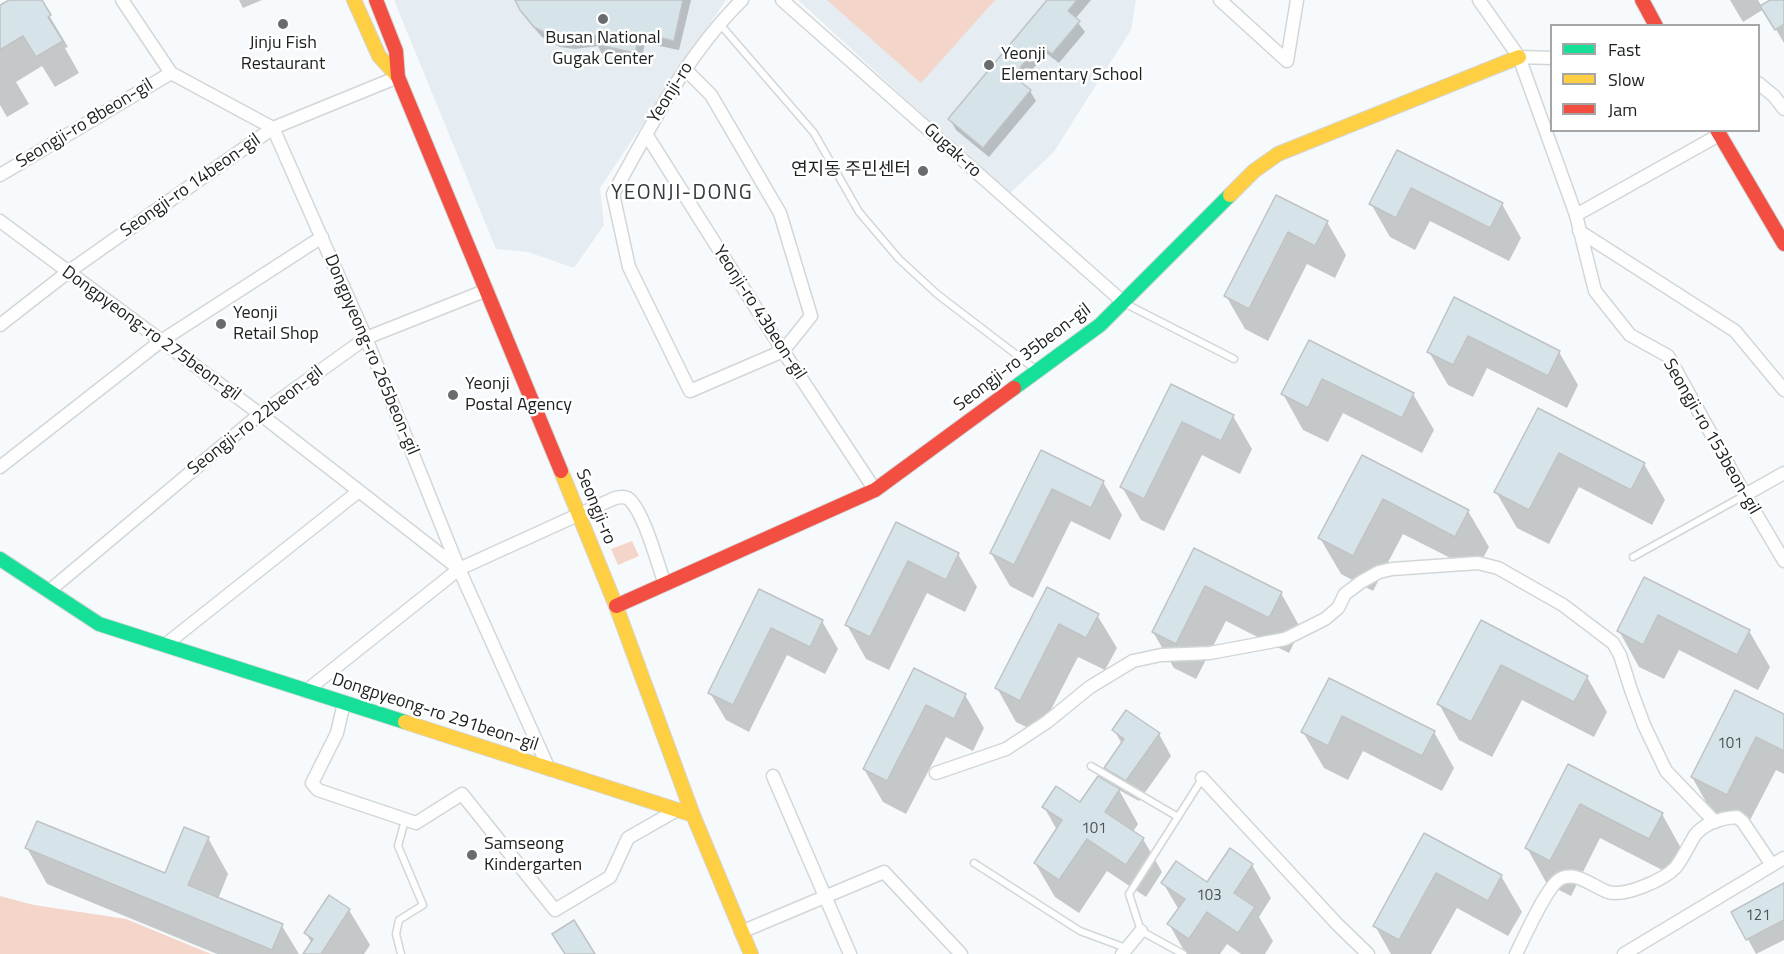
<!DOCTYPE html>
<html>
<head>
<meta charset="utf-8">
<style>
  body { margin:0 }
  #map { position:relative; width:1784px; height:954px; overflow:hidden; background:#f7fafc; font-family:"Titillium Web",sans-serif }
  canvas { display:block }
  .legend { position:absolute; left:1550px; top:24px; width:210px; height:108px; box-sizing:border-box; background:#fff; border:2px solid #a5a6a6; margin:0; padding:8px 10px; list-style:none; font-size:18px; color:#1d2021 }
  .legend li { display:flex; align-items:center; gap:12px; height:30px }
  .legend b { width:30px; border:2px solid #a5a6a6 }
</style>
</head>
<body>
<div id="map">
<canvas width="1784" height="954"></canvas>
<ul class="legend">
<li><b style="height:8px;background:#16e098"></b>Fast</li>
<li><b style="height:8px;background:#ffcf43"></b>Slow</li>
<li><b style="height:8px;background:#f24e42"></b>Jam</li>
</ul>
</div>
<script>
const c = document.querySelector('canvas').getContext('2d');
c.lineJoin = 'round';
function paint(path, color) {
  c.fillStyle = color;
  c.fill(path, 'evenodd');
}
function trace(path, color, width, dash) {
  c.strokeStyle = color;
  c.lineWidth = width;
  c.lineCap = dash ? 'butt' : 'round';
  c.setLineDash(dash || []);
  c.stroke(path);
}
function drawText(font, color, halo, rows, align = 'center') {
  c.font = font + ' "Titillium Web","Noto Sans KR",sans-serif';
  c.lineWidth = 5;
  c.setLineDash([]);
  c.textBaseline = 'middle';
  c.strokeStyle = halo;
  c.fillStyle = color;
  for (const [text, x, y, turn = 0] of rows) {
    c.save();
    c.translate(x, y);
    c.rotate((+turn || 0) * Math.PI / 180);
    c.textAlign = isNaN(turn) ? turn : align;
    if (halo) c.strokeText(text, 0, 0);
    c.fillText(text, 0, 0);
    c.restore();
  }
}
paint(new Path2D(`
  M394 0H726L600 188 604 225 574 268 528 252 496 249Z
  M798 0H1136L1131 30 1053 153 1009 194Z`), '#e5edf2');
paint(new Path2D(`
  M827 0H995L921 83Z
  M632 541 639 556 618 565 611 549Z
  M0 896 34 905 126 919 211 954H0Z`), '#f4d5ca');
paint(new Path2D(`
  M12 0H40L68 47 65 48 79 73 55 87 42 66 16 82 29 104 7 117 0 105V7Z
  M239 0H262L243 8Z
  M517 0H691L679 50 645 43 641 62 602 54 598 46 575 49 560 47 542 37 528 21Z
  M1049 0H1091L1075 19 1085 32 1059 63 1046 53 1021 84 1030 91 1036 101 989 157 956 130 950 119Z
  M1730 0H1758L1762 7 1773 0H1784V43L1764 9 1743 22Z
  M1397 152 1502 204 1521 238 1509 261 1430 221 1415 250 1390 237 1371 204Z
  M1277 197 1327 222 1346 255 1335 278 1307 264 1268 341 1245 329 1226 296Z
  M1455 299 1559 352 1578 385 1567 408 1487 368 1473 397 1448 385 1429 352Z
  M1309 342 1413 394 1434 430 1422 453 1343 413 1328 442 1303 430 1283 394Z
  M1172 386 1233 416 1252 449 1240 474 1202 455 1164 531 1141 520 1122 487Z
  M1539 410 1644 464 1665 500 1652 525 1579 487 1549 544 1517 528 1496 492Z
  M1041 452 1103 482 1122 515 1110 540 1071 521 1033 598 1010 586 991 553Z
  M1363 457 1468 511 1489 547 1476 571 1403 534 1373 591 1341 574 1320 538Z
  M897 524 958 554 977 587 965 612 927 593 889 670 866 659 847 625Z
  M1195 550 1281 593 1301 629 1289 653 1226 621 1196 679 1174 668 1153 632Z
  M1645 579 1749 631 1770 667 1758 690 1679 650 1664 679 1639 667 1619 631Z
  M1047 589 1097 615 1117 648 1105 670 1078 657 1039 733 1016 722 997 688Z
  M760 591 822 621 838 649 825 674 787 655 749 732 726 720 710 693Z
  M1481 622 1587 677 1607 712 1594 737 1522 700 1492 757 1459 740 1439 704Z
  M915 670 965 695 984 728 973 751 946 737 906 814 883 802 864 769Z
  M1330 680 1434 732 1454 768 1442 791 1363 751 1348 780 1324 768 1303 732Z
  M1784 716V774L1776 770 1746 828 1711 811 1692 777Z
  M1114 730 1159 734 1171 756 1139 801 1119 790 1138 824 1133 832 1143 839 1162 872 1146 897 1107 871 1079 913 1055 897 1035 863 1057 830 1044 807 1080 804 1119 790 1106 768 1122 744Z
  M1569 766 1662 814 1682 850 1670 874 1600 838 1571 896 1547 884 1527 848Z
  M1425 835 1501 876 1522 912 1508 936 1457 908 1431 954H1391L1375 926Z
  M208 838 228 874 218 899 282 926 299 954H217L47 884 27 848 165 875Z
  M1252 865 1271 898 1259 917 1273 941 1265 954H1241L1227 944 1220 954H1186L1169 924 1179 910 1163 883 1207 884Z
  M1784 885V940L1756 954 1733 912Z
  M349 910 370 945 364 954H305L312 944 306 933Z`), '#0003');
const building = new Path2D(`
  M9 0H42L51 15 48 17 63 41 36 57 23 36 0 50V5Z
  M515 0H683L674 41 640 33 635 53 595 44 597 36 568 39 553 37 534 27 520 10Z
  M1047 0H1077L1068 11 1080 21 1052 54 1040 44 1013 76 1031 90 983 148 948 119Z
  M1770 0H1784V24L1775 30 1760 6Z
  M1397 150 1503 203 1490 228 1411 188 1396 218 1369 204Z
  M1276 195 1328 221 1315 246 1288 232 1249 309 1224 296Z
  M1454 297 1560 351 1548 376 1468 336 1453 365 1427 352Z
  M1309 340 1414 393 1402 418 1322 379 1308 408 1281 394Z
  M1171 384 1234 415 1221 441 1182 422 1144 499 1120 487Z
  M1538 408 1645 463 1631 490 1559 453 1529 510 1494 492Z
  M1041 450 1104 481 1091 508 1052 489 1014 565 990 553Z
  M1362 455 1469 510 1455 537 1383 499 1353 556 1318 538Z
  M896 522 959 553 946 580 908 561 870 637 845 625Z
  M1194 548 1282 592 1269 618 1205 586 1176 644 1152 632Z
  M1644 577 1750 630 1737 655 1658 615 1643 645 1617 631Z
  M1047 587 1099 614 1086 638 1059 624 1020 701 995 688Z
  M759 589 823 620 810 647 771 628 733 705 708 693Z
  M1481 620 1588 676 1574 702 1501 665 1471 722 1437 704Z
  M914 668 966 694 954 719 926 705 887 781 863 769Z
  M1329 678 1435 731 1422 756 1342 716 1328 746 1301 732Z
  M1735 690 1784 714V751L1756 737 1727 795 1691 777Z
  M1126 710 1160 733 1126 781 1104 768 1124 739 1112 730Z
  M1568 764 1663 813 1649 839 1580 804 1550 861 1525 848Z
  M1098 776 1120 789 1105 812 1144 838 1126 865 1087 839 1059 880 1034 863 1062 820 1042 807 1056 786 1080 802Z
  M37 821 165 873 184 827 209 837 188 885 283 924 272 950 25 848Z
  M1424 833 1502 875 1488 901 1436 873 1399 940 1373 926Z
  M1230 848 1253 864 1234 893 1255 907 1238 933 1207 912 1189 939 1167 924 1185 899 1161 883 1176 861 1207 882Z
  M1784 883V920L1746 940 1731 912Z
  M329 895 350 909 321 954H303L313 939 304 933Z
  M574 920 595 954H565L552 934Z`);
paint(building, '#d6e4ea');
trace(building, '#c0c2c4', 1.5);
const lane = new Path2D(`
  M719 23 814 133 859 212 899 259 937 294 1035 369
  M1126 304 1234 359
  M1633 557 1745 495
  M1091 766 1178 817
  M974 863 1080 931 1126 948
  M401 954 396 934 399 920 423 905 398 846 405 820
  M1183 954 1141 931 1129 894 1202 779`);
const street = new Path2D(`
  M122 0 171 73 273 128 366 338 459 569 549 769
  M782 0 1123 302
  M1220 0 1287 61
  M1479 0 1519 57 1576 215 1595 291 1630 335 1668 356 1745 495 1784 561
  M1519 57 1552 58
  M1287 61 1297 0
  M685 69 711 95 780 213 811 316 783 351 690 391 629 267 613 194C651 126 686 55 742 0
  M1758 83 1774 96 1784 109
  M646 134 783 351 875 490
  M0 175 171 73
  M1576 215 1719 135
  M0 221 260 414 458 568
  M1579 231 1735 331 1784 390
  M0 325 68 272 273 128 398 77
  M0 467 161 341 322 237
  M1745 495 1784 473
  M49 591 260 414 366 338 487 290
  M165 645 359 491
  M306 691 459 569 615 498C620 497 625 496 629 499 645 514 657 563 665 584
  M344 703 337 733 312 783 318 790 416 823 462 794 555 910 610 877 628 838 677 810
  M936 773 1006 749 1047 722 1090 687 1133 661 1161 655 1210 653 1285 639 1325 619 1338 608 1345 594 1361 582 1379 572 1392 569 1478 563 1498 568 1563 605 1613 643 1620 655 1631 690 1644 725 1666 771 1715 822
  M773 776 850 954
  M1202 778 1337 924 1368 954
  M741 932 884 872 961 954
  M1122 954 1141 931
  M1516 954C1524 938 1547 886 1560 879 1576 870 1593 887 1608 892 1625 897 1664 880 1676 867 1683 858 1689 845 1695 835 1705 823 1722 818 1737 817L1743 822 1772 865
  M1624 954 1784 858`);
const fast = new Path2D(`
  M1014 388 1100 325 1230 195
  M0 559 99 624 405 722`);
const slow = new Path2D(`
  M354 0 379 56 398 77
  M1230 195 1254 171 1278 154 1519 57
  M561 471 616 606 693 815 751 954
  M405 722 693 815`);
const jam = new Path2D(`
  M376 0 396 51 398 77 561 471
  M1642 0 1656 26
  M1717 130 1784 244
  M616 606 875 490 1014 388`);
trace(lane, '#d3d6d7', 9);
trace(street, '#d3d6d7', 15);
trace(fast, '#d3d6d7', 16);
trace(slow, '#d3d6d7', 16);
trace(jam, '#d3d6d7', 16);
trace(lane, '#fefeff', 6);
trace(street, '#fefeff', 12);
trace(fast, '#16e098', 14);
trace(slow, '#ffcf43', 14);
trace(jam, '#f24e42', 14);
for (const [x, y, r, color] of [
  [603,19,6,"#696c6e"],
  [283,24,6,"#696c6e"],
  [989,65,6,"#696c6e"],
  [923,171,6,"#696c6e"],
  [221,324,6,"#696c6e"],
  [453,395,6,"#696c6e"],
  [472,855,6,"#696c6e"]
]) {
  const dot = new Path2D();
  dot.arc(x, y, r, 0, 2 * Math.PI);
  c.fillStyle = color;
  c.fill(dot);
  trace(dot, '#fff', 2);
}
drawText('15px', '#4b5153', null, [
  ["101",1730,744],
  ["101",1094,829],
  ["103",1209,896],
  ["121",1758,916]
]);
drawText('18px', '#1d2021', '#fff', [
  ["Busan National",603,39,"center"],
  ["Gugak Center",603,60,"center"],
  ["Jinju Fish",283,44,"center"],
  ["Restaurant",283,65,"center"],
  ["Yeonji",1001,55],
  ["Elementary School",1001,76],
  ["연지동 주민센터",911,171,"right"],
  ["Yeonji",233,314],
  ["Retail Shop",233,335],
  ["Yeonji",465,385],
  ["Postal Agency",465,406],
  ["Samseong",484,845],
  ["Kindergarten",484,866]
], 'left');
drawText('18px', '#1d2021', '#fff', [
  ["Yeonji-ro",671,93,-58],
  ["Seongji-ro 8beon-gil",85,124,-31],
  ["Gugak-ro",952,151,42],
  ["Seongji-ro 14beon-gil",191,186,-35],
  ["Yeonji-ro 43beon-gil",759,313,57],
  ["Dongpyeong-ro 275beon-gil",151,334,36],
  ["Dongpyeong-ro 265beon-gil",371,355,67],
  ["Seongji-ro 35beon-gil",1023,358,-37],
  ["Seongji-ro 22beon-gil",256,421,-38],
  ["Seongji-ro 153beon-gil",1711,437,60],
  ["Seongji-ro",595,507,68],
  ["Dongpyeong-ro 291beon-gil",435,713,18]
]);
c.letterSpacing = '1.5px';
drawText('21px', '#34393c', '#fff', [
  ["YEONJI-DONG",682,194]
]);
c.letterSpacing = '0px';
</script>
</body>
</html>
